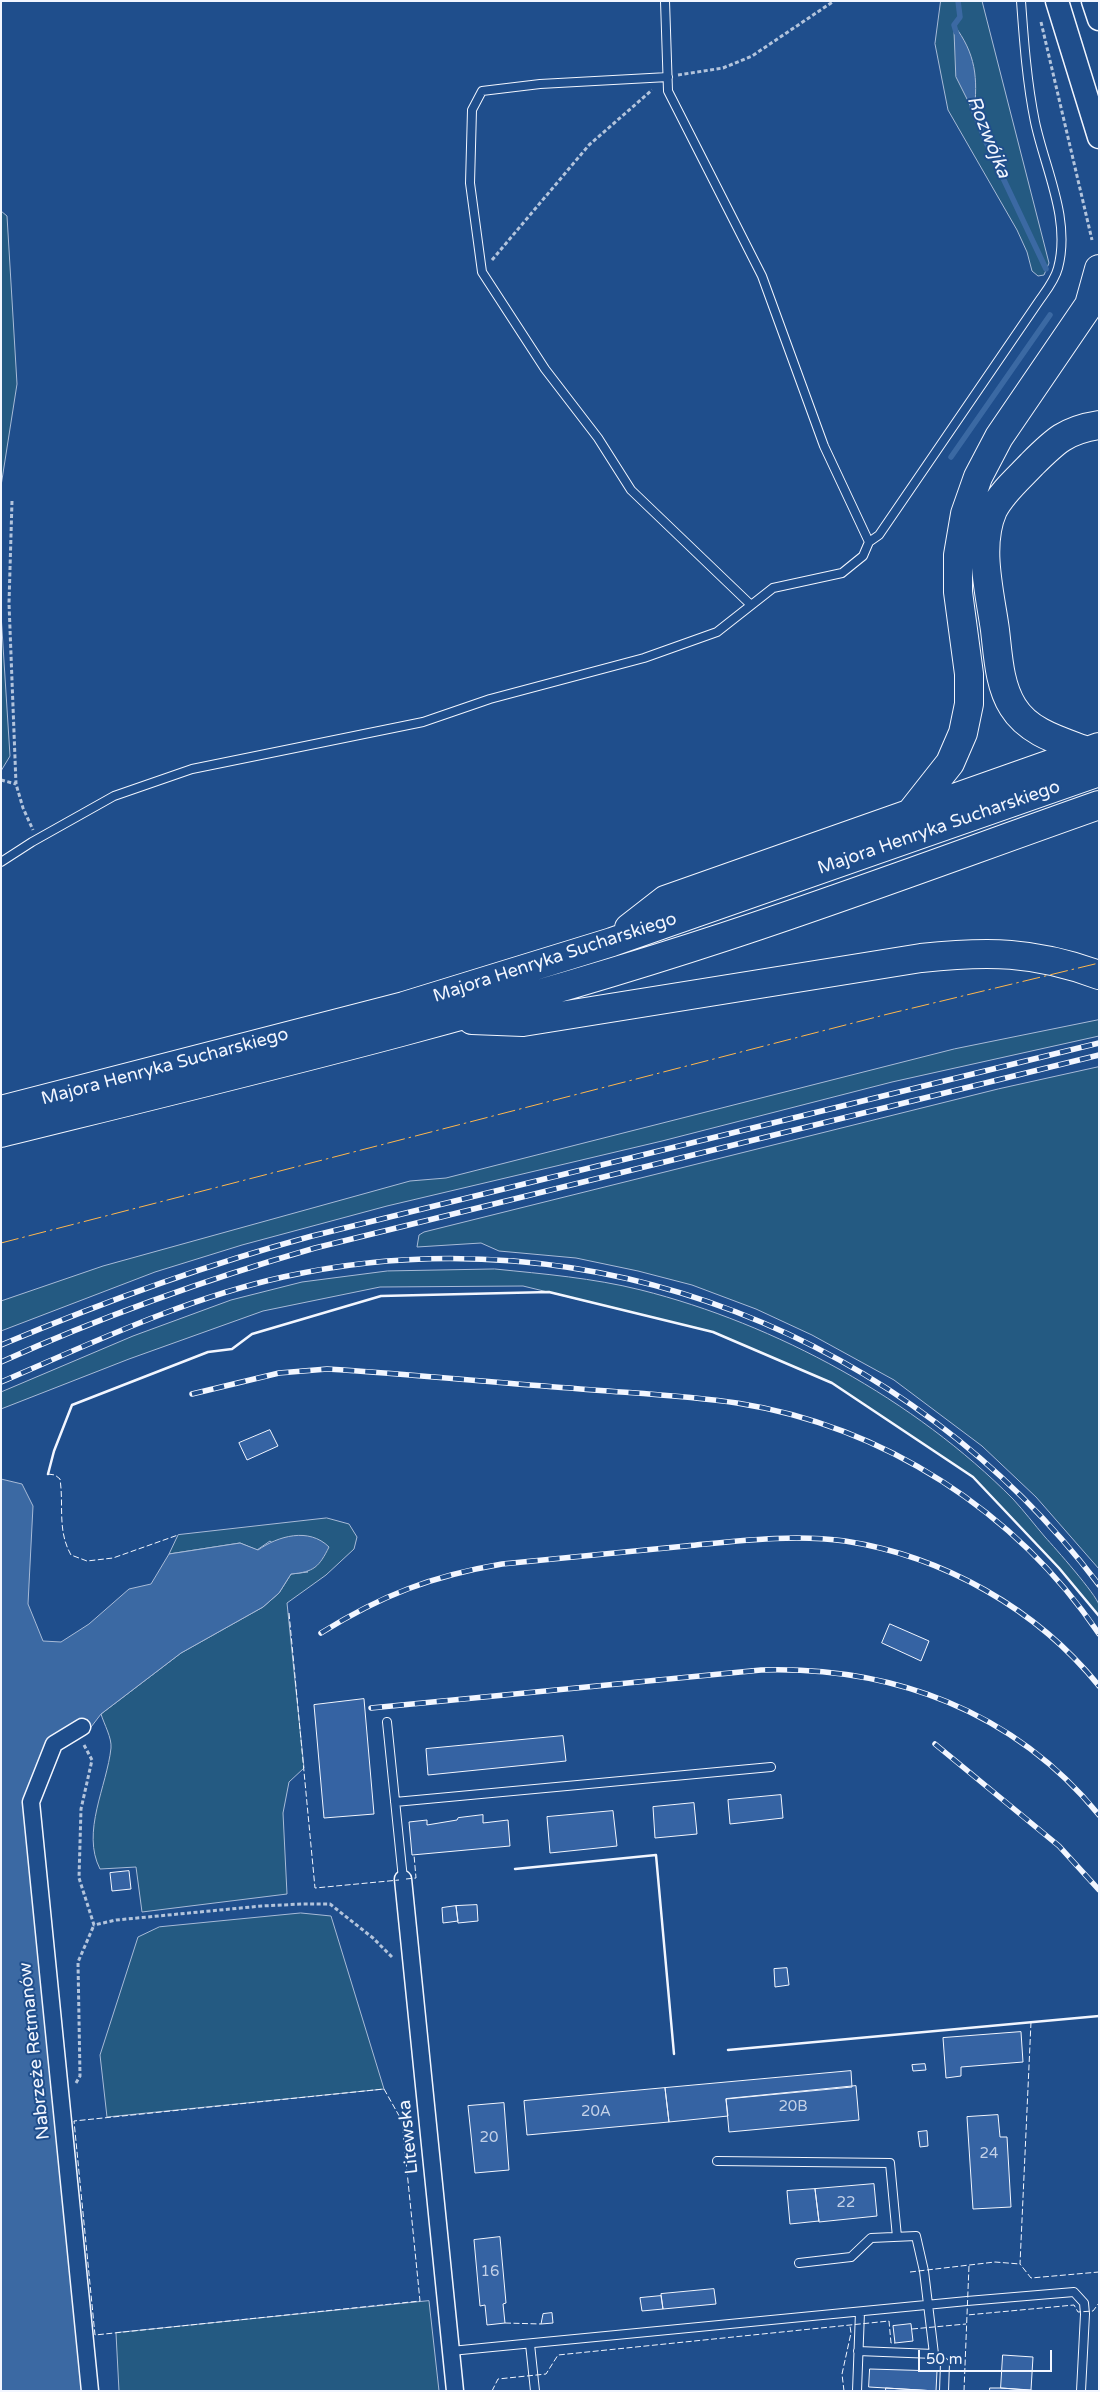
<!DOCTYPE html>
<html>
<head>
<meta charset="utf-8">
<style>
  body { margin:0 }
  #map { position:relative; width:1100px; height:2392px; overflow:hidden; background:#1f4e8c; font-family:"Varela Round",sans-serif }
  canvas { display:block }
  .frame { position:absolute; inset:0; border:2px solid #f2f6ff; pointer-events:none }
  .scale { position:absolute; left:918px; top:2350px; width:134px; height:22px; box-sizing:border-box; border:2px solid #f2f6ff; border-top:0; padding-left:6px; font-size:15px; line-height:18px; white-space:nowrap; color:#f2f6ff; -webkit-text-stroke:4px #1f4e8c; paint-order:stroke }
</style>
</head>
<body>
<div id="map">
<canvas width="1100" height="2392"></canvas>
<div class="frame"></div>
<div class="scale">50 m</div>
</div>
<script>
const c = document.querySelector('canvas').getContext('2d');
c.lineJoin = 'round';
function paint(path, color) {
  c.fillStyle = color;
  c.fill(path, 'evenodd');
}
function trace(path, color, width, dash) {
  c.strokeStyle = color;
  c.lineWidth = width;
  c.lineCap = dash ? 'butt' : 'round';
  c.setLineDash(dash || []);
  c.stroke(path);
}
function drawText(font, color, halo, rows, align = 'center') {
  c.font = font + ' "Varela Round",sans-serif';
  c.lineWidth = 4;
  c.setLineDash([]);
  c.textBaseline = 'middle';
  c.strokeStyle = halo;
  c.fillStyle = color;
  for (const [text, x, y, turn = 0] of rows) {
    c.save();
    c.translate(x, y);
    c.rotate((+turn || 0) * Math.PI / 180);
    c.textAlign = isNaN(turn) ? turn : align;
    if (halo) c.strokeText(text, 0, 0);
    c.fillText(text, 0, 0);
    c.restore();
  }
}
const green = new Path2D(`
  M941 1H982L1049 263 1044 275 1038 276 1032 271 1027 252 1017 230 948 110 935 44Z
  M1 211 7 216 17 384 1 486Z
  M1 614 10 756 1 771Z
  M1099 1020V1036L892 1082 662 1141 387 1206 242 1245 155 1272 1 1331V1301L103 1266 410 1181 446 1178 954 1049Z
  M1099 1067V1569L1036 1497 982 1446 894 1380 812 1335 756 1309 692 1285 638 1271 576 1258 499 1251 481 1243 417 1247 419 1235 424 1232 998 1089Z
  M495 1269C544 1274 593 1278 641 1290 776 1324 915 1400 1013 1499 1024 1511 1034 1524 1045 1537 1055 1548 1096 1594 1099 1605 1100 1608 1099 1613 1099 1616L1059 1568 973 1477 832 1383 713 1332 523 1286 380 1287 263 1311 129 1359 1 1409V1392L133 1336 231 1300 302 1282 387 1271Z
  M327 1518 349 1524 357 1537 354 1549 326 1575 287 1603 304 1768 289 1782 283 1813 287 1894 142 1912 136 1867 100 1869C81 1832 107 1786 111 1748 112 1738 104 1724 101 1714L181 1653 263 1607 279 1593 291 1574 308 1572 270 1541 257 1550 240 1543 169 1554 178 1535Z
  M301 1913 331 1916 384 2089 107 2117 100 2055 138 1937 159 1927Z
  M429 2301 439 2391H119L116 2333Z`);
paint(green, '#245a82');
trace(green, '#a8bbd7', 1);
const water = new Path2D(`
  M954 25C976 54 978 78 974 113L956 77Z
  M1 1479 22 1484 33 1506 28 1604 43 1641 61 1642 89 1624 129 1589 151 1584 169 1554 240 1543 258 1550C278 1536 309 1527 329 1547 319 1567 314 1572 291 1574L279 1593 263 1607 181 1653 101 1714 88 1731 51 1744 28 1801 86 2391H1Z`);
paint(water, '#3b69a3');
trace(water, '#a8bbd7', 1);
trace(new Path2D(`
  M956 32 954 25 960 17 958 1
  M972 107 986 142 1046 269
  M951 457 1050 315`), '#3b69a3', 5.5);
const building = new Path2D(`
  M270 1430 278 1446 247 1460 239 1443Z
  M890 1624 929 1641 921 1661 882 1643Z
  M364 1699 374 1814 324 1818 314 1705Z
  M563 1736 566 1761 428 1775 426 1749Z
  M781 1795 783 1818 730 1824 728 1800Z
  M694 1803 697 1834 655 1838 653 1807Z
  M613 1811 617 1846 550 1853 547 1817Z
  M483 1815V1823L508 1820 510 1846 412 1855 409 1822 427 1820V1825L457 1820 458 1818Z
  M129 1871 131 1889 112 1891 110 1873Z
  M477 1905 478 1921 458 1923 456 1906Z
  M456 1906 458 1921 443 1923 442 1908Z
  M787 1968 789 1985 775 1987 774 1969Z
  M1021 2032 1023 2062 961 2067V2076L946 2078 943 2038Z
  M925 2064 926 2070 913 2071 912 2065Z
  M851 2071 852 2087 726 2099 728 2116 669 2122 665 2088Z
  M856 2086 859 2120 729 2132 726 2099Z
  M665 2088 669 2122 527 2135 524 2101Z
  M504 2103 509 2170 475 2173 468 2106Z
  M998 2115 1000 2137H1007L1011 2207 973 2209 967 2117Z
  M927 2131 928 2146 920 2147 918 2132Z
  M874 2184 877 2216 819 2222 815 2189Z
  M815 2189 819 2221 790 2224 787 2191Z
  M500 2237 506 2303 503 2304 505 2323 487 2325 485 2305 480 2306 474 2240Z
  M714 2289 716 2304 663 2309 661 2294Z
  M661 2296 663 2309 642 2311 640 2298Z
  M552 2313 553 2323 541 2324 543 2314Z
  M911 2324 913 2341 895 2343 893 2326Z
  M1003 2355 1033 2357 1031 2390 1001 2388Z
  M870 2369 937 2371 936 2391 869 2387Z
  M886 2388 936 2391H886Z
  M990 2388H1001L1040 2391H990Z`);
paint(building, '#3563a3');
trace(building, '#f2f6ff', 1);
const lane = new Path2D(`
  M665 1 668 91 762 276 824 446 869 542
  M668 77 540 84 482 91 472 110 470 183 482 272 545 369 598 438 631 490 751 605
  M1 862 32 842 114 796 192 769 423 722 490 699 644 658 717 632 773 588 842 573 863 556 869 542 879 535 1039 301C1046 291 1055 280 1058 268 1071 219 1045 169 1035 122 1027 83 1024 42 1021 1
  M387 1722 403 1879
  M395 1802 771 1767
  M717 2161 890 2163 897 2237
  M799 2263 851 2257 871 2238 916 2236 924 2271 934 2354
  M530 2344 535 2391
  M451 2351 967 2301 1074 2292 1084 2303 1085 2314 1081 2391
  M858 2351 934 2354 945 2363 944 2391
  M857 2391 860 2312`);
const street = new Path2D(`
  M82 1727 54 1744 31 1802 90 2391
  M403 1879 455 2391`);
const secondary = new Path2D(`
  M1057 1 1099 137
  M1093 1 1099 19`);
const highway = new Path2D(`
  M1087 751C1061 741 1029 733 1013 707 999 685 998 655 995 630 990 593 977 546 993 510 1002 492 1019 478 1032 464 1055 441 1066 430 1099 425
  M909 815 950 763 963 733 969 704V674L958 592V555L965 514 978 477 999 437 1089 305 1099 269
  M629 928 665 900 1099 747
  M472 1020 523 1022 921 958C988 951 1034 951 1099 975
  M1 1110 404 1006 612 942 1099 772
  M1 1133C243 1073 487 1015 724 937 850 896 974 849 1099 805`);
trace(lane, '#f2f6ff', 10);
trace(street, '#f2f6ff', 19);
trace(secondary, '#f2f6ff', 25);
trace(highway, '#f2f6ff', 30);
trace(new Path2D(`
  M1041 22 1092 240
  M678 75 723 68 752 56 834 1
  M492 260 589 145 652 90
  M12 501 9 603 16 784 23 808 33 830
  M1 780 16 784
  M84 1745 92 1760 81 1809 79 1878 94 1925 116 1920 262 1906 302 1904H330L373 1938 393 1958
  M76 2083 80 2076 78 1962 94 1925`), '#b3c4dc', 3, [4, 2.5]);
trace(lane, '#1f4e8c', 8);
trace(street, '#1f4e8c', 16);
trace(secondary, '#1f4e8c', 22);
trace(highway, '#1f4e8c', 28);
const rail = new Path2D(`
  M1 1345C103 1302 205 1265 312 1236L1099 1043
  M1 1362C103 1316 207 1279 315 1248L1099 1055
  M1 1382C94 1342 184 1299 283 1277 590 1208 911 1336 1099 1585
  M192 1394 279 1373 327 1369C408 1374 489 1382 570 1388 626 1393 682 1395 737 1403 883 1426 1016 1511 1099 1634
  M321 1633C382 1595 432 1576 502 1564 563 1558 625 1552 686 1546 739 1541 792 1534 845 1541 943 1556 1037 1609 1099 1686
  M371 1708 761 1670C893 1666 1014 1711 1099 1815
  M935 1744 1059 1846 1099 1890`);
trace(rail, '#f2f6ff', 5.5);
trace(rail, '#1f4e8c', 4, [11]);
trace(new Path2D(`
  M48 1474 55 1475 60 1479C64 1506 57 1530 71 1555L87 1561 113 1558 178 1535
  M289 1613 315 1888 399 1880
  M406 1879 416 1878 414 1855
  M1031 2022 1020 2264 1031 2278 1099 2272
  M384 2089 402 2121 420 2301 95 2335 74 2121Z
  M969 2266 967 2315 1074 2305 1078 2312 1093 2311 1099 2303
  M910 2272 995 2262 1020 2264
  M505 2323 541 2324
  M912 2329 966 2324
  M492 2391 498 2379 546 2374 558 2355 889 2321 891 2343H895
  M844 2391 842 2374 851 2333 850 2326
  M964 2391 967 2315`), '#f2f6ff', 1, [6, 2.5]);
trace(new Path2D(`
  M48 1474 54 1451 72 1405 208 1352 232 1349 252 1334 381 1296 549 1292 713 1332 832 1383 973 1477 1059 1568 1099 1616
  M515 1869 656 1855 674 2054
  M728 2050 1099 2016`), '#f2f6ff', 2.5);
trace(new Path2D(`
  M1 1243 888 1014 1099 963`), '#ffb74d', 1, [18, 4, 2.5, 4]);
drawText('15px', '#c3d1e8', null, [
  ["20B",793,2107],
  ["20A",596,2112],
  ["20",489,2138],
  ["24",989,2154],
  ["22",846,2203],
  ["16",490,2272]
]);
drawText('18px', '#f2f6ff', '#1f4e8c', [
  ["Majora Henryka Sucharskiego",939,828,-19],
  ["Majora Henryka Sucharskiego",555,958,-18],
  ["Majora Henryka Sucharskiego",165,1067,-15],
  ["Nabrzeże Retmanów",35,2051,-96],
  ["Litewska",409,2137,-96]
]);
drawText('italic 19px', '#f2f6ff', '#1f4e8c', [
  ["Rozwójka",988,137,68]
]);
</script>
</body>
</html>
